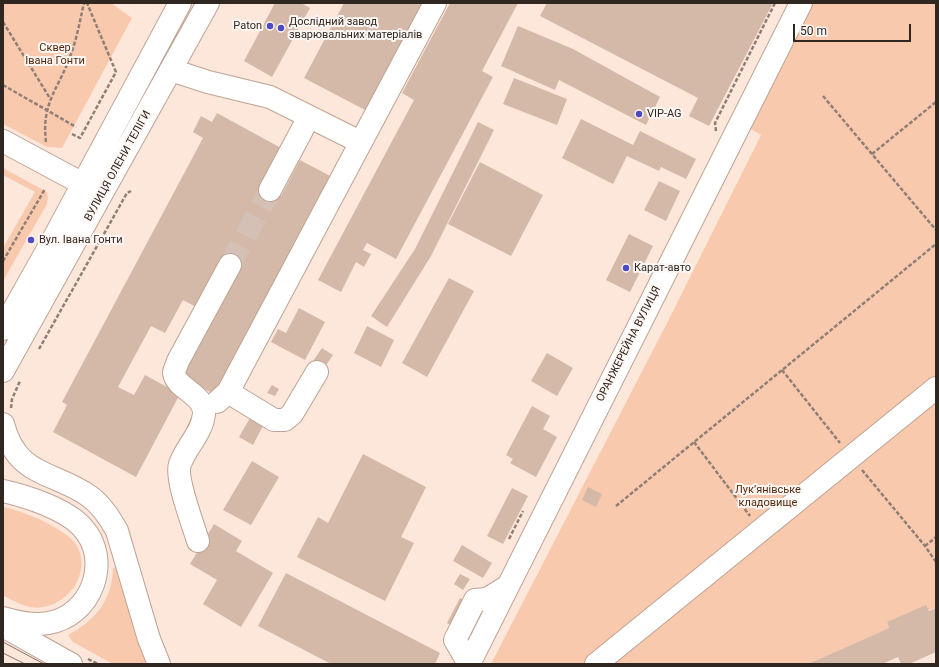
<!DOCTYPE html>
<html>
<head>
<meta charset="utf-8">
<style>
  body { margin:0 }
  #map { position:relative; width:939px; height:667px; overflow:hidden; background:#fde6da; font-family:Roboto,sans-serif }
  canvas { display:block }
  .frame { position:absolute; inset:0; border:4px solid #312721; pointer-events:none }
  .scale { position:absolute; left:793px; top:24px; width:118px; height:18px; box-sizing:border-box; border:2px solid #312721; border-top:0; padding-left:5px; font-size:12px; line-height:14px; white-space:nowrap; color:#312721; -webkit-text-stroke:3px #fdf7f4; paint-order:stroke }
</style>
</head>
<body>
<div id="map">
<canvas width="939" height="667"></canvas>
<div class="frame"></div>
<div class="scale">50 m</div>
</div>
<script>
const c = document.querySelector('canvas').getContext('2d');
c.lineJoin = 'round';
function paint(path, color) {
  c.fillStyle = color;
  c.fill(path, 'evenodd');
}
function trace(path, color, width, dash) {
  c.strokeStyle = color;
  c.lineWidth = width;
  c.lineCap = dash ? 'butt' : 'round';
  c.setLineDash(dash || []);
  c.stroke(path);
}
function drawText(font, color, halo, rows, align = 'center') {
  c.font = font + ' Roboto,sans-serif';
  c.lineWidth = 4;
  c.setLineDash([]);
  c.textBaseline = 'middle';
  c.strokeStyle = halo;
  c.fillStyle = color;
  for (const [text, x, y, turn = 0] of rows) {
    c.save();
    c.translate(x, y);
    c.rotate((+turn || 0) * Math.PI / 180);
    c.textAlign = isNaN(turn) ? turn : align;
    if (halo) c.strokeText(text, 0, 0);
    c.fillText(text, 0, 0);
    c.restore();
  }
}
paint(new Path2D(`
  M3 3H111L132 18 62 148 47 147 3 124Z
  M813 3H936V608L887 622 889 628 808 664H491L666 325 761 135 749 128Z
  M3 168 47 192 48 197 47 204 3 281V248L35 192 3 175Z
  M3 507C21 510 68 529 77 546 91 572 70 603 43 607 30 610 14 602 3 595Z
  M116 567 140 646 147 664H113L73 642 68 635C96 620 112 600 113 568Z`), '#f9c9ae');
paint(new Path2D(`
  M275 3H301L310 8 272 77 244 61Z
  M344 3H425L367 111 304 78Z
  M450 3H518L482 71 493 77 396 259 367 243 363 250 371 254 364 267 356 262 341 292 318 280 414 100 402 93Z
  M547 3H773L709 126 689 116 698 98 540 16Z
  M518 26 573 49 660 97 646 125 559 80 555 90 501 66Z
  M514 78 567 99 557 125 503 104Z
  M217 113 281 148 261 185 281 196 300 160 332 177 216 395 182 377 196 307 183 300 165 333 151 326 118 387 134 395 145 375 180 394 136 477 53 432 67 405 62 402 203 138 193 132 201 116 212 122Z
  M581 119 633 145 640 131 696 159 686 179 661 167 659 171 627 156 613 184 562 158Z
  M478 122 494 130 431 256 387 327 371 316 415 249Z
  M480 162 543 195 511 256 448 224Z
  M659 181 680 191 666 221 644 210Z
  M629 234 653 246 630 292 606 280Z
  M449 278 474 291 427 377 402 363Z
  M299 308 325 322 305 360 271 342 278 329 286 333Z
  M367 326 394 340 381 367 354 353Z
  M322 348 333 355 322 371 311 364Z
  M547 353 573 368 557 396 531 381Z
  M272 385 279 389 275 396 267 393Z
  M532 406 550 416 543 429 557 437 536 477 510 463 513 459 506 455Z
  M250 418 263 426 253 445 239 437Z
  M363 454 426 487 401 537 414 543 385 601 297 557 318 517 328 523Z
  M252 461 279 477 251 525 223 510Z
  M588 487 602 494 596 507 582 500Z
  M512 488 528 496 503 544 487 536Z
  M214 524 242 541 236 551 273 573 241 627 203 604 217 580 190 564Z
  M462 545 492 563 483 578 453 561Z
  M286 573 440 653 435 664H331L258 626Z
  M460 574 470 579 463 590 454 584Z
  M460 598 479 608 465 633 447 623Z
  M926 605 929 611 936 608V652L909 664H901L898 657 882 664H808L889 628 887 622Z`), '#d4b9a9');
trace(new Path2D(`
  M230 265 270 190`), '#d4c0b5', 22, [22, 11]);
const minor = new Path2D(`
  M171 70 208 82 270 97 360 142
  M3 141 83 184 93 198
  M270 190 309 117
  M228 392 435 3
  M217 402 228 392 274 420H285L292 414 317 372
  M198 541C193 524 175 478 180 464 186 447 202 433 204 414 205 394 176 389 174 373 174 370 177 365 178 361L230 265
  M469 664 801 3
  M469 664 455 640 475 600 487 599 508 586
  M596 664 936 388`);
const major = new Path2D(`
  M3 329 49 247 180 3
  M3 371 208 3
  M3 424C17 478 54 471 89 496 102 505 110 518 117 531L149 639 159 664
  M3 491C26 496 66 509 82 527 113 560 91 617 48 623 33 626 17 622 3 618
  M3 626 71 664`);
trace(minor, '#bea394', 24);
trace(major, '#bea394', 24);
trace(new Path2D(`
  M3 22 51 100
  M3 85 76 127
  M823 96 936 230
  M716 131 715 123 775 3
  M72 134 80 138 116 72 87 3
  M46 142C41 102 59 89 71 54 77 38 80 20 84 3
  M872 154 936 102
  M3 261 45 189
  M39 349 127 193 131 191
  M782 370 840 443
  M11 408 12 399 20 381
  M694 442 750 516
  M862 470 925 546 936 562
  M616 506 936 244
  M509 539 523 511
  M925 546 936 537
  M88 659 98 664`), '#8f7f76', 2.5, [4, 2]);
trace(minor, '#fff', 22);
trace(major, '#fff', 22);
trace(new Path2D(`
  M3 642 44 664
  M3 653 25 664`), '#82736b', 1);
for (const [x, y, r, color] of [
  [270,26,4,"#4e4ac1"],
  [281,28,4,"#4e4ac1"],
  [639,114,4,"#4e4ac1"],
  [31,240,4,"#4e4ac1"],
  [626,268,4,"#4e4ac1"]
]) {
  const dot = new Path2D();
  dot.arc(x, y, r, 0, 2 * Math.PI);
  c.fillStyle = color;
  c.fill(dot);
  trace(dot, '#fdf7f4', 1.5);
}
drawText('11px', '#312721', '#fdf7f4', [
  ["Дослідний завод",289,22],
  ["зварювальних матеріалів",289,35],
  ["Paton",262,26,"right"],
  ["VIP-AG",647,114],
  ["Вул. Івана Гонти",39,240],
  ["Карат-авто",634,268]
], 'left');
drawText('11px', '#542a0f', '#fdf7f4', [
  ["Сквер",55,48],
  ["Івана Гонти",55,61],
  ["Лукʼянівське",768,490],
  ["кладовище",768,503]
]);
drawText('11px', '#312721', '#fdf7f4', [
  ["ВУЛИЦЯ ОЛЕНИ ТЕЛІГИ",118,166,-61],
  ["ОРАНЖЕРЕЙНА ВУЛИЦЯ",629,344,-63]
]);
</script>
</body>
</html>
